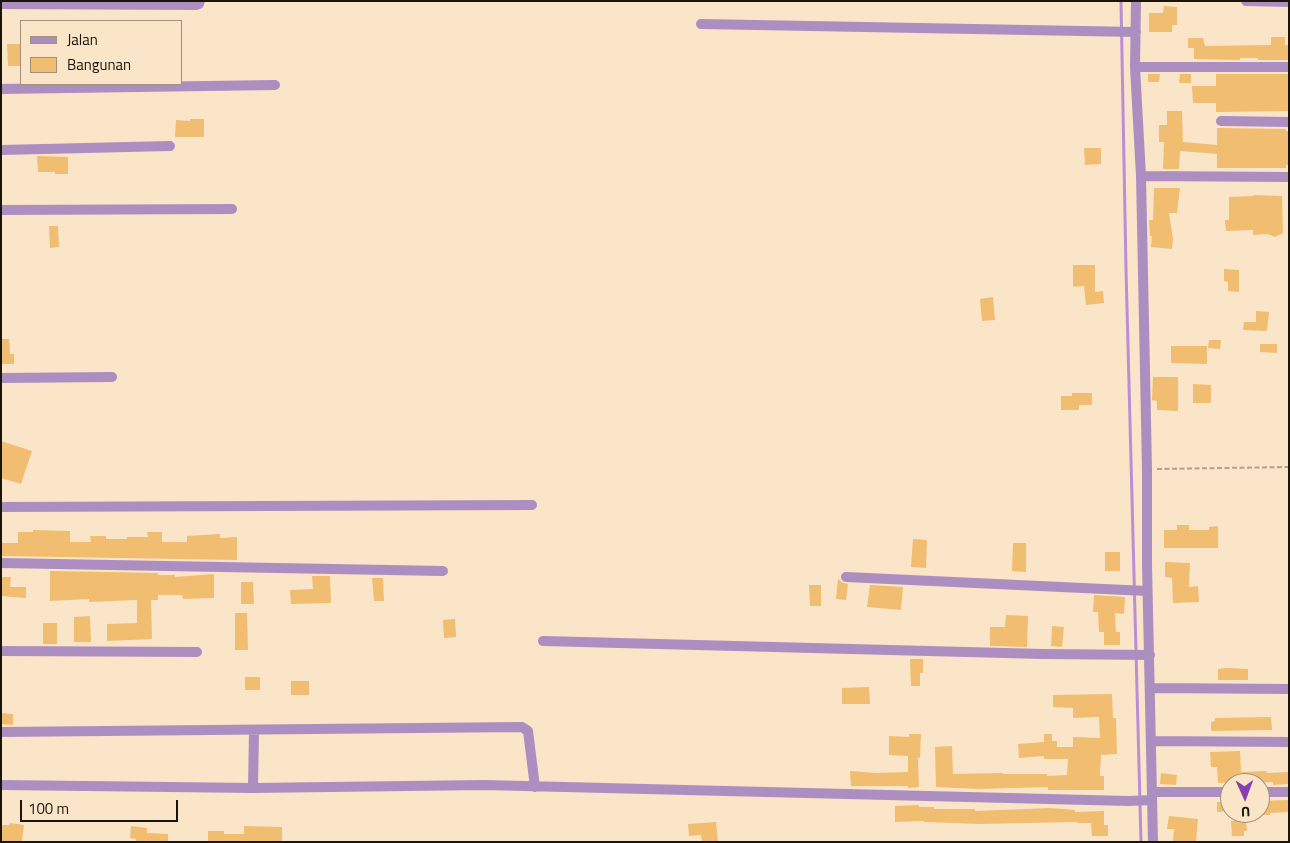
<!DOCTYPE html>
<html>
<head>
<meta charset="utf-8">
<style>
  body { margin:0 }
  #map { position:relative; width:1290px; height:843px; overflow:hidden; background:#fae5c8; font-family:"Titillium Web",sans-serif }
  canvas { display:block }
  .frame { position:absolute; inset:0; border:2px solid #1b1409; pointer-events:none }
  .legend { position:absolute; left:20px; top:20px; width:162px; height:65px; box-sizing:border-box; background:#fae5c8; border:1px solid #a1917c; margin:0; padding:6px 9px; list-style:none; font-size:15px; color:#1b1409 }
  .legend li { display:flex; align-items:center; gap:10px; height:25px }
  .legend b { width:25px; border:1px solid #a1917c }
  .north { position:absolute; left:1220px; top:773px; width:50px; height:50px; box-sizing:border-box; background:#fae5c8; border:1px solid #a1917c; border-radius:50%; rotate:178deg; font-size:14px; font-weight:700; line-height:20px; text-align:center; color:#1b1409 }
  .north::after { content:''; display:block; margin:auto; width:18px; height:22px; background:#873eb0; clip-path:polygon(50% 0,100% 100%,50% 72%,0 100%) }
  .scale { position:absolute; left:20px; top:800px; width:158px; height:22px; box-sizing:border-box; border:2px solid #1b1409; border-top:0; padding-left:6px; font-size:15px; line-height:18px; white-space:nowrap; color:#1b1409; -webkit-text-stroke:4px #fae5c8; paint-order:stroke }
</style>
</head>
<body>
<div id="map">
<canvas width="1290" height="843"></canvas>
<div class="frame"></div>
<ul class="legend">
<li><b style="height:6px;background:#ac8fc0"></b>Jalan</li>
<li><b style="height:14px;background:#f1bd71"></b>Bangunan</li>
</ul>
<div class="north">U</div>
<div class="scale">100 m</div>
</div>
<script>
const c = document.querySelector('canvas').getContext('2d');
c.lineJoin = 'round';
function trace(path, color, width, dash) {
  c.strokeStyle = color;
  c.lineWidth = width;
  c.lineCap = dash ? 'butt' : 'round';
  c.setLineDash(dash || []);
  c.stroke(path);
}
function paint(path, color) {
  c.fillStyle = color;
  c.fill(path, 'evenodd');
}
trace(new Path2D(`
  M1121 1 1126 269 1141 842`), '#ba8fd6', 3);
paint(new Path2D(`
  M1164 6 1177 7V25H1172V32H1149V13H1163Z
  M1271 37H1285V45H1289V60H1258V58H1240V60L1194 59V48H1188V38H1203L1205 46 1271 45Z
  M7 44H21V66H8Z
  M1148 74H1160L1159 82H1148Z
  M1180 74H1191V83H1179Z
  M1216 74H1289V111L1216 112V103H1193L1192 86H1216Z
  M1167 111H1182L1183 142 1217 145V128L1286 129V131H1289V165H1286V168H1217V154L1180 151 1179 169H1163L1164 142H1159V125H1167Z
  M190 119H204V137H175L176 120 190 121Z
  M1084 148H1101V164L1085 165Z
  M37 156 68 157V174H55V172H38Z
  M1154 188H1180L1177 213H1169L1173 239 1172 249 1151 247 1152 236H1150L1149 220H1153Z
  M1253 195 1282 196 1283 233 1275 237 1267 234 1253 235V230L1226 231 1225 220H1229V197L1253 196Z
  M49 226H58L59 247 50 248Z
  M1073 265H1095V292L1103 291 1104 303 1086 305 1084 286 1073 287Z
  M1224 269 1239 270V292L1228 291V282L1224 281Z
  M993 297 995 320 982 321 980 299Z
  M1256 311 1269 312 1267 331 1243 330 1244 322H1256Z
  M1 339H9L10 354H14V364H1Z
  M1209 340H1221L1220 349 1208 348Z
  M1260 344H1277V353L1260 352Z
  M1171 346H1207V364L1171 363Z
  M1153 377H1178V411L1157 410V401L1152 400Z
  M1193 384 1211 385V403H1193Z
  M1072 393H1092V405H1079V410H1061V396H1072Z
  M1 441 32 451 21 484 1 478Z
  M1177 525H1189V530H1209V527L1218 526V548H1164V530H1177Z
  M33 530 70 531V542H91L90 536H106V539H127V537H148L147 532H162V542H187V536L220 534V538L237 537V560L1 556V543H18V532H33Z
  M913 539 927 540 926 568 911 567Z
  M1013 543H1026V572L1012 571Z
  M1105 552H1120V571H1105Z
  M1165 562 1190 563 1189 587 1198 586 1199 602 1173 603 1172 578 1165 577Z
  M50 571 158 573V575H175V577L214 574V598L183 599 182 595H158V600H151L152 639 107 641V624L137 623V600L89 602V599L50 601Z
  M312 576H330L331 603 291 604 290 590 313 589Z
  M1 577H11L10 587H26V598L1 596Z
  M372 578H383L384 601H374Z
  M838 579 843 583 848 584 846 600 836 599Z
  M241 582H253L254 604H241Z
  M809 585H821V606H810Z
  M870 585 903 587 901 610 867 607Z
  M1094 595 1125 597 1124 614 1115 613 1116 632H1120V645H1104V632H1099L1098 612H1093Z
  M235 613H247L248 650H235Z
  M1006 615 1028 616 1027 647 990 646V627H1005Z
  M90 616 91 642H74V617Z
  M455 619 456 637 444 638 443 620Z
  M43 623H57V644H43Z
  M1052 626 1064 627 1062 647 1051 646Z
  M910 659H923V673H920V686H911Z
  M1226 668 1248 669V680H1218V669Z
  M245 677H260V690H245Z
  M291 681H309V695H291Z
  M869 687 870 704H842V688Z
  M1112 694 1113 718H1116L1117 754 1101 755 1100 776H1104V790H1048V787L979 789 936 787 935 747 952 746 953 774 1003 773V774H1047V776L1067 775 1068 759H1044V756L1019 758 1018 744 1044 742V734H1052V741H1057V747H1073V737L1100 738 1099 717 1073 718V708L1053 707V695Z
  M1 713 13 714V725L1 724Z
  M1271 717 1272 730 1211 731V722L1215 721V718Z
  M909 734H921L920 758H918L919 787 908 788V786H851L850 771 877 773 908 772V756L889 755V736L909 737Z
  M1240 751 1241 772 1266 771 1267 773 1289 772V784L1273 785V782L1246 783V782L1218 783 1217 767H1211L1210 752Z
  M1161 773 1177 775 1176 785 1160 784Z
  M1289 800V812L1270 813V815H1260V801Z
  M1217 802H1230V811L1217 812Z
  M919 805V807H934V809H975V811L1050 808 1075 810V812L1104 811V825H1108V836H1092L1091 823H1077V822L980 824 924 822V821L895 822V806Z
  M1169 816 1198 819 1196 842H1173L1174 829H1167Z
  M1231 821H1246L1247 831H1244V836H1232Z
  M716 822 718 842H702L701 835 689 836 688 824Z
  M10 823 24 825 22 842H1V825H9Z
  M131 826 147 828V833L168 834V842H136V839L130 838Z
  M244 826 282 827V842H208V831H224V834H244Z`), '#f1bd71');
trace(new Path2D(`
  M1157 469 1289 467`), '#b2a18a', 2, [5, 2.5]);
trace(new Path2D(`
  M1136 1 1135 67 1141 176 1147 469V564L1153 842
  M1246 1 1289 2
  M1 4 196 5 199 4 200 1
  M701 24 1136 32
  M1135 67H1289
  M1 89 275 85
  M1221 121 1289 122
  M1 150 170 146
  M1141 176 1289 177
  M1 210 232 209
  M1 378 112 377
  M1 507 532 505
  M1 563 443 571
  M846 577 1147 591
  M543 641 1043 654 1150 655
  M1 651 197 652
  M1150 688 1289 689
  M1 732 522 727 528 731 535 787
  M1152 741 1289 742
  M1 785 253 788 484 785 1129 801 1152 800
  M253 788 254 730
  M1152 792H1230
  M1260 792H1289`), '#ac8fc0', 10);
</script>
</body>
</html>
